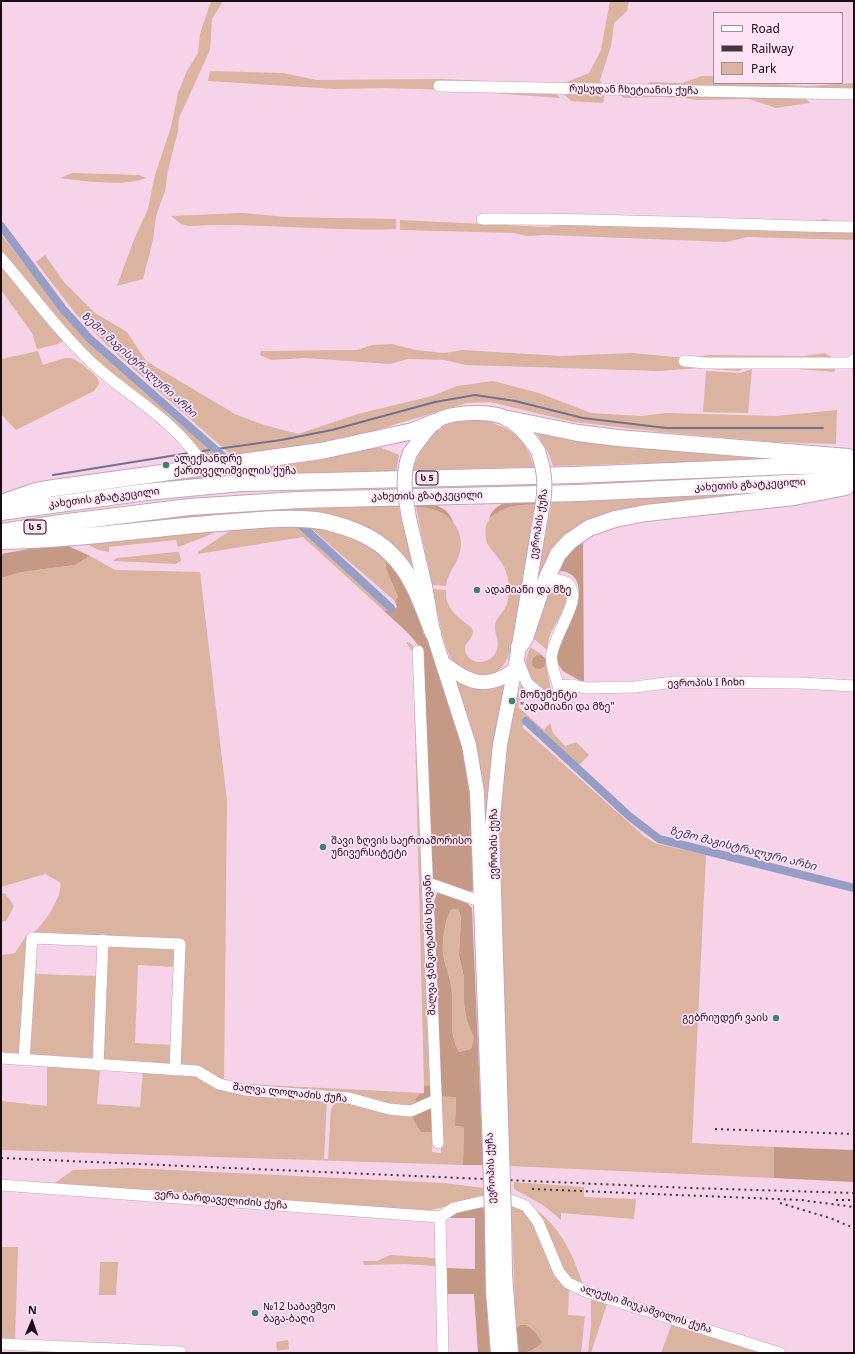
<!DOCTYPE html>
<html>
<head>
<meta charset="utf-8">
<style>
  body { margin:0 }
  #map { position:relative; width:855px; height:1354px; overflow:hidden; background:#f6d3e8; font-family:"Noto Sans",sans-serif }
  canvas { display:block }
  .frame { position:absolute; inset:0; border:2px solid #190d15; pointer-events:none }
  .legend { position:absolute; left:713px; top:12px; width:130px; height:72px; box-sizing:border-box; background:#ffe2f3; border:1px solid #a38d9a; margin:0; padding:5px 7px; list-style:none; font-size:12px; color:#190d15 }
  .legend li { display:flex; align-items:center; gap:8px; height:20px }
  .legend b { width:20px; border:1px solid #a38d9a }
  .north { position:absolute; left:12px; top:1302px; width:40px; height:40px; -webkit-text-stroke:3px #ffe2f3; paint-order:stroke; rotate:2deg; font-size:11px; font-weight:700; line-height:16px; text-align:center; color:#190d15 }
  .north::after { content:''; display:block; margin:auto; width:14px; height:18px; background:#190d15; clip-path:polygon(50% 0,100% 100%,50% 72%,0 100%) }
</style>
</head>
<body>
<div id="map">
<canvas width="855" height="1354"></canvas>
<div class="frame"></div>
<ul class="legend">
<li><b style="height:5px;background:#fff"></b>Road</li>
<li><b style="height:5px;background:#44343e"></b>Railway</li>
<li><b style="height:11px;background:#dbb4a1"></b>Park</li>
</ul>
<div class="north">N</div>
</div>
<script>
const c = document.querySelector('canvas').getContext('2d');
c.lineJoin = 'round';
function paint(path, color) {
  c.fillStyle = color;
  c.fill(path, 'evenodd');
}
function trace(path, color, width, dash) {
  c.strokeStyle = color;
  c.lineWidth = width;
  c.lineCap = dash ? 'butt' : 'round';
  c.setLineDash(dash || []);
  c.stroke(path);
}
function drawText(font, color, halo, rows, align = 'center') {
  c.font = font + ' "Noto Sans","Noto Sans Georgian",sans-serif';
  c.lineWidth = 3.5;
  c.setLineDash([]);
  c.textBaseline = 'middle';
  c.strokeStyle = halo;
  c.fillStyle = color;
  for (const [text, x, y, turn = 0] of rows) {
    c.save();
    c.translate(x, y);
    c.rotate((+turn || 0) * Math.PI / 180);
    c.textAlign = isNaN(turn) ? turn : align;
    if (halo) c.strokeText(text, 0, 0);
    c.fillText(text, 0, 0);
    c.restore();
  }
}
paint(new Path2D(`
  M211 1H223L212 19 210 50 179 118 178 131 168 170 165 191 156 216 153 240 143 279 117 286 135 237 148 209 155 175 171 127 178 93 187 71 198 53 200 34Z
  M610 1H629L627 11 614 23 611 46 600 80 606 90 603 103 571 101 558 89 569 81 589 73 601 50Z
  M210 71 283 73 317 80 440 79 513 82 549 86 560 98 451 90 383 88 335 89 208 81Z
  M702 76H714V83H764L805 86 854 83V95L803 96 810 103 776 108 749 99 697 100 684 98 660 97 623 98 616 89 630 83 644 86 650 82 682 83Z
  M72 173 139 175 146 178C126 187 82 181 60 178Z
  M242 213 287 217 396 219V229C327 232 258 222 189 226L181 224 171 216Z
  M825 219 842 224 854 225V240L748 237 726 242 546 235 527 236 514 233 400 230V220L547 227 580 223H804Z
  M1 234 80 334 211 450 216 459H210L202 453 119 382 68 333 1 252Z
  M45 255 64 282 95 313 127 332 146 361 235 414 264 425 298 434 358 414 432 396 457 386 493 381 539 393 591 413 641 416 666 413 776 416 837 410 836 444 775 442 661 432 574 422 490 402 467 403 363 434 300 446 231 455 110 348 76 314 36 262Z
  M1 262 62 338 63 341 58 344 37 349 32 333 1 290Z
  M392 344 416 350 444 353 462 350 562 356 632 353 686 358 710 355 803 356 825 353 838 361 834 372 753 365 738 371 701 368 659 371 466 365 444 360 408 359 390 364 305 358 271 360 260 355 261 351 357 350 372 345Z
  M38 351 43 365C68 358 68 352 89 370 95 375 98 377 99 384L94 391 16 430 1 414V359Z
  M752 369 748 413 703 412 706 371 740 373Z
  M479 419C509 427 525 435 534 467L412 470C428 432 437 421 479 419Z
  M535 431 813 458 553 466 549 454Z
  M375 445 399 455 396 471 234 476 60 495 342 453Z
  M810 490 615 512 550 559 536 581 553 497Z
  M397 502 416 574 396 550 301 513H246L79 529V525L144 518Z
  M535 504 512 646C508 660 501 675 484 675 474 674 464 674 456 666 444 654 437 607 433 589L446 590C444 617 474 623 473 632 473 637 467 642 465 646 464 665 489 667 496 652 501 642 494 634 495 625 496 618 504 612 507 604 511 591 509 574 502 563 497 556 491 550 487 543 485 537 485 531 486 525 495 506 516 505 535 504Z
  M416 507C424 507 432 506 440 511 454 519 465 536 460 552 457 565 447 573 446 586L432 585Z
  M297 525 392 611 383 610 303 537 198 554V552L234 528Z
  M307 525 363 538 393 564 392 582 398 597 395 601Z
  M227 526 207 536 178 547 176 540 109 547V552L99 550 79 541Z
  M175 552H179L181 561 176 564 113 561 117 558Z
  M90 556 115 570 200 572 227 801 224 1083 424 1093 419 1094 415 1100 418 1107C394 1111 375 1100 352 1097 310 1090 267 1092 224 1084 217 1082 213 1076 206 1073 197 1069 186 1069 176 1068L181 942 30 936 23 1057 1 1056V955L15 953 26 936 38 929 50 913 59 895 61 883 45 874 1 887V578L22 572 75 565Z
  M557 582 566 588C570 605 557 620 550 635 548 639 548 645 547 650L533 638 547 589Z
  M406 642 410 643 415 648 431 1086H424L413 653Z
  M530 647 544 656H534L542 669 546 664 551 690 549 693C536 693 524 674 525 663 526 657 529 652 530 647Z
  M456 682C474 689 486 689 505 684L486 833Z
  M521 683 531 692 518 707 544 730 550 723 553 733 565 746 576 742 589 755 578 766 528 720 522 727 645 837 655 843 706 855 692 1143 774 1147V1178L509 1166 500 824 505 753Z
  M5 893 14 906 6 921 1 922V894Z
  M452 909H458L461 917 459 955 464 978V1003L467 1021 474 1038 471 1049 459 1052C447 1030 455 1009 451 986 450 975 444 964 443 953 442 942 445 916 452 909Z
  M35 940 101 943 96 1063 26 1058ZM37 944 97 945 96 976 36 974Z
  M105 944 178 946 173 1067 99 1063ZM138 965 175 967 172 1045 135 1043Z
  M47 1066 100 1069 97 1104 140 1107 143 1070 196 1073 217 1086 327 1098 324 1159H328L331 1109 337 1100 412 1113 433 1132 432 1152 441 1153 439 1096H456L455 1126 464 1127 463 1165 1 1150V1101L47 1106Z
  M130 1168 444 1183 484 1188 501 1195 430 1210 365 1209 55 1183 73 1170Z
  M514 1182 584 1187V1197L636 1199 634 1219 561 1213V1220L543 1205 514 1189Z
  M511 1203 525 1210 569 1288 568 1315 585 1316 581 1353H526L535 1349 516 1330Z
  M537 1210C564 1233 572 1253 584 1287 579 1283 572 1280 568 1276 554 1261 548 1229 537 1210Z
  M1 1247H18L15 1341 1 1340Z
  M390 1255 435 1258V1266L405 1264 364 1265 363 1261H377Z
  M100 1262H118L116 1295H99Z
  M591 1297 608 1301 591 1353H588L591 1325Z
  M672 1323 770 1353H661Z
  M288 1340 289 1349 277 1351 276 1342Z`), '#dbb4a1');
paint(new Path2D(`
  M536 497 535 504C518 505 502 506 489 519 495 499 519 500 536 497Z
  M414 501C429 501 450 507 453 523 444 510 431 507 416 507Z
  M583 539 584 683 563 671 555 660C558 651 560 640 563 630 567 621 574 612 577 602 582 584 576 570 556 571L567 553Z
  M62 543 90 556 75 565 22 572 1 578V554Z
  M386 560 404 578 434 650 461 732 470 798 474 887 472 891 469 892 433 880 421 651C414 635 396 623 383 610L392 611 397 607 395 601 398 597 386 568Z
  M532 662a7 7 0 1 1 14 0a7 7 0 1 1-14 0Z
  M441 892 465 901 472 908 483 1165H463L464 1127 455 1126 456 1097 439 1096 434 902 437 893ZM452 909H458L461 917 459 955 464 978V1003L467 1021 474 1038 471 1049 459 1052C447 1030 455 1009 451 986 450 975 444 964 443 953 442 942 445 916 452 909Z
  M424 1086H431L432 1101 418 1107 415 1100 419 1094 424 1093Z
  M432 1105 433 1132H421L413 1119 412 1113Z
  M774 1147 854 1150V1182L774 1178Z
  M484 1204 491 1353H478L474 1294H446V1268L475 1269V1218H449L454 1211Z
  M520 1325H526L536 1333 542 1342C535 1349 530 1353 519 1353L516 1330Z`), '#c49a86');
trace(new Path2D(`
  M203 451 281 440 332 430 435 402 475 395 515 401 583 418 666 428H823
  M53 475 189 453`), '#707290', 2);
trace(new Path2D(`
  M1 226 63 309 89 338 225 458
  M303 527 391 608
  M526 721 629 816 659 839 854 888`), '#969ec5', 8);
const minor = new Path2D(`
  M439 86 854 94
  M482 219C606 218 730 225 854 227
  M1 258C32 294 65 340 100 370 136 401 180 425 204 467
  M684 361 706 363H851L854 359
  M418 651 438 1143
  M517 658 527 683 546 699 554 698 559 693C559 679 549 667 552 653 555 637 574 608 573 594 573 591 570 586 568 583 557 578 553 579 544 586
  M559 686 571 685 586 688 635 687 674 682 800 683 854 686
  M428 883 482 902
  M1 1058 197 1071 219 1084 245 1090 349 1098 389 1109 411 1111 436 1100
  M24 1060 32 938 180 944 175 1070
  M98 1065 103 940
  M1 1185 440 1217
  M440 1217 454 1208 480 1202 509 1199 526 1206 538 1222 559 1272 568 1283 587 1292 780 1353
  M440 1217 443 1353
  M1 1344 181 1352`);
const major = new Path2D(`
  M410 453C417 444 425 430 435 422 449 411 495 410 509 420 522 428 530 439 538 451
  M409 518 425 586 433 633 469 745 477 792 490 1151
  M442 662C467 682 485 691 513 671
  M502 1151 492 828 500 745 517 658 541 514
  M492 1217 493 1291 498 1353
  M504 1217 505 1274 511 1353`);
const highway = new Path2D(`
  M508 419 578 433 618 438 848 457
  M1 503 36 491 54 488 321 451 413 431 435 422
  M1 512 146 492 241 483 574 475 792 466 854 465
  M1 532 68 522 189 507 298 500 578 493 854 480
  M1 541C79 540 156 527 233 522 263 520 297 516 327 522 350 528 374 536 391 554 413 575 422 605 433 633
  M519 647 525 638 540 593 558 554 570 541 589 528 615 519 646 513 794 497 846 487`);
trace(minor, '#c6a4b9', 12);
trace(major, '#c6a4b9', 16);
trace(highway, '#c6a4b9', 18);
trace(minor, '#fff', 11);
trace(major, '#fff', 14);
trace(highway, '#fff', 16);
trace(new Path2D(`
  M715 1129 854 1134
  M1 1158 691 1188 854 1193
  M532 1189 801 1200 854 1207
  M836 1200H854
  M780 1203 830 1218 854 1228`), '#44343e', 2, [2, 4]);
const majorBridge = new Path2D(`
  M538 451C546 475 546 490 541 514
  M409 518C405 495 401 476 410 453
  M490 1151 492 1217
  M502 1151 504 1217`);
trace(majorBridge, '#c6a4b9', 16, []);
trace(majorBridge, '#fff', 14);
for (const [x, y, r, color] of [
  [166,465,4,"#408172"],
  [477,590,4,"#408172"],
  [512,701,4,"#408172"],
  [323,847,4,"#408172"],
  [776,1018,4,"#408172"],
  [255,1313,4,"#408172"]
]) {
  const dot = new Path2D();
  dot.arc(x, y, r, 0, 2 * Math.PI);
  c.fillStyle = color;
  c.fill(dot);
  trace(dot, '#ffe2f3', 1.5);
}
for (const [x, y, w] of [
  [427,478,22],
  [35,527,22]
]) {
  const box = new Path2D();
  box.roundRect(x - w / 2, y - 7, w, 14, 3);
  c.fillStyle = '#ffe2f3';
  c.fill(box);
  trace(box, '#190d15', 1);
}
drawText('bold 9px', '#190d15', null, [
  ["ს 5",427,478],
  ["ს 5",35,527]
]);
drawText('10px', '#190d15', '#ffe2f3', [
  ["რუსუდან ჩხეტიანის ქუჩა",634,90,1],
  ["კახეთის გზატკეცილი",750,485,-3],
  ["კახეთის გზატკეცილი",427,496,-1],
  ["კახეთის გზატკეცილი",104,498,-7],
  ["ევროპის ქუჩა",539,524,-81],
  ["ევროპის I ჩიხი",706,683,-1],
  ["ევროპის ქუჩა",494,844,-90],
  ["შალვა ჭანკოტაძის ხეივანი",430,945,-92],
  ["შალვა ლოლაძის ქუჩა",290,1093,6],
  ["ევროპის ქუჩა",491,1168,-92],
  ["ვერა ბარდაველიძის ქუჩა",221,1200,5],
  ["ალექსი შიუკაშვილის ქუჩა",646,1309,18]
]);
drawText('10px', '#190d15', '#ffe2f3', [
  ["ალექსანდრე",174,459],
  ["ქართველიშვილის ქუჩა",174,471],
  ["ადამიანი და მზე",485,590],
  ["მონუმენტი",520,695],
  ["\"ადამიანი და მზე\"",520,707],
  ["შავი ზღვის საერთაშორისო",331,841],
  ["უნივერსიტეტი",331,853],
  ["გებრიუდერ ვაის",768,1018,"right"],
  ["№12 საბავშვო",263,1307],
  ["ბაგა-ბაღი",263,1319]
], 'left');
drawText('italic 11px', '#353c6f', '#ffe2f3', [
  ["ზემო მაგისტრალური არხი",139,365,42],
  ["ზემო მაგისტრალური არხი",743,849,14]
]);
</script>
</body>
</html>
